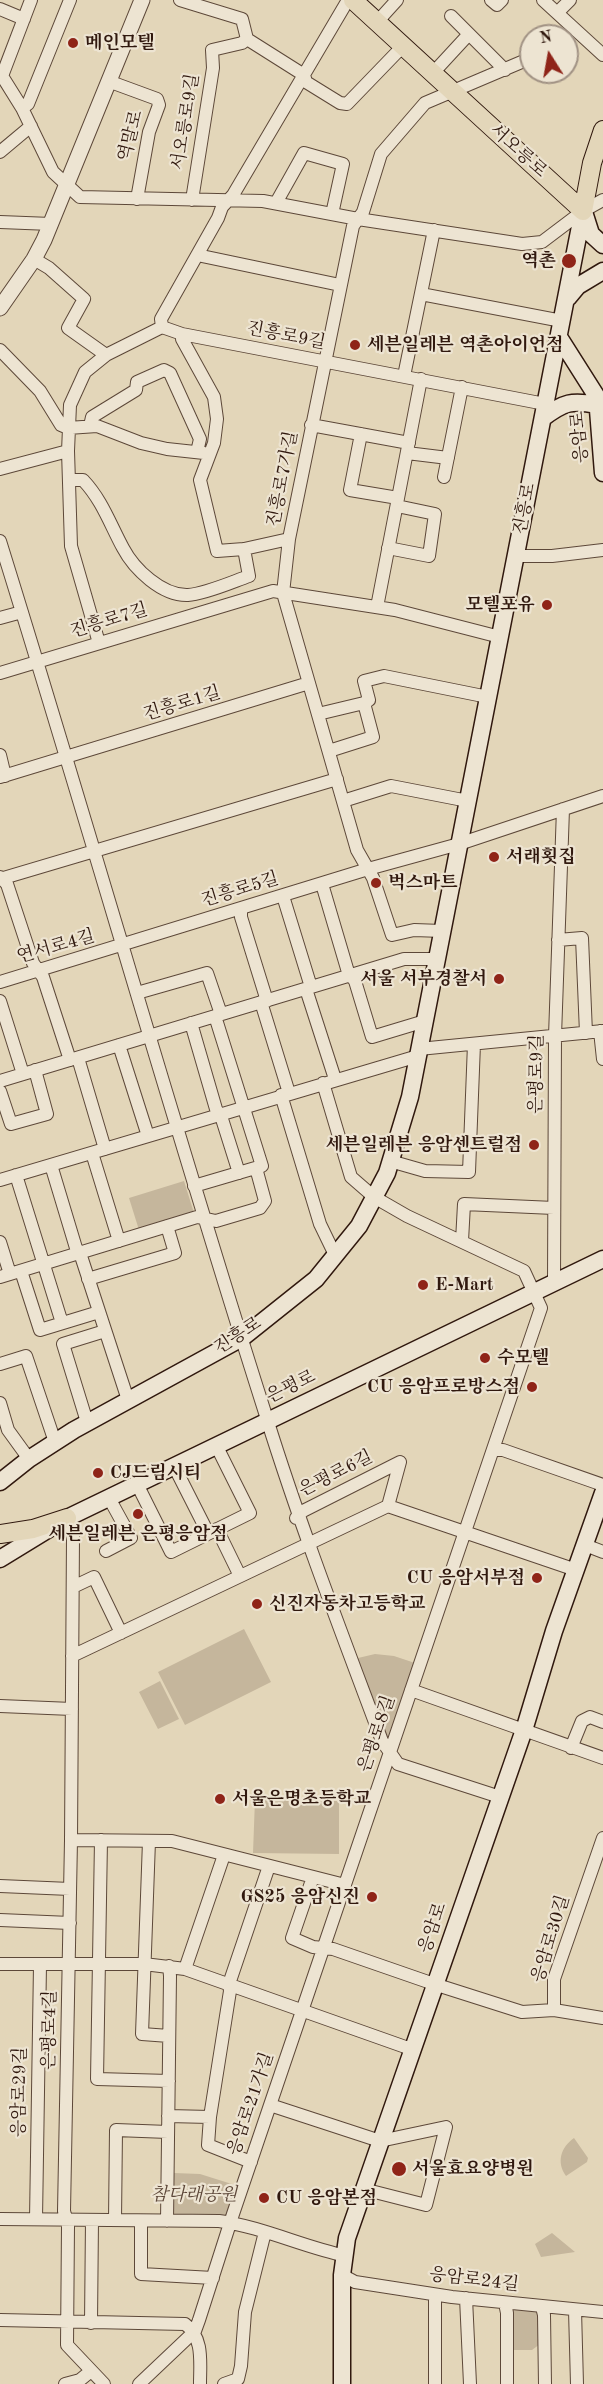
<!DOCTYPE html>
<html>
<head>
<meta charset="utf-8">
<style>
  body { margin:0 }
  #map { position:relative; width:603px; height:2384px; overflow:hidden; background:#e3d6b9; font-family:"Old Standard TT",serif }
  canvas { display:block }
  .north { position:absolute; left:519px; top:24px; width:60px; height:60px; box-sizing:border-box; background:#ede4d2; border:2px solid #a19284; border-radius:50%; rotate:349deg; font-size:16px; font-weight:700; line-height:24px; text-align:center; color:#30180e }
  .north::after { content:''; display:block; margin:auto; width:21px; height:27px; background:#8f2418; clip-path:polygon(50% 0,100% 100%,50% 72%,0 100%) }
</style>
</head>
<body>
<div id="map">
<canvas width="603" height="2384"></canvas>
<div class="north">N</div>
</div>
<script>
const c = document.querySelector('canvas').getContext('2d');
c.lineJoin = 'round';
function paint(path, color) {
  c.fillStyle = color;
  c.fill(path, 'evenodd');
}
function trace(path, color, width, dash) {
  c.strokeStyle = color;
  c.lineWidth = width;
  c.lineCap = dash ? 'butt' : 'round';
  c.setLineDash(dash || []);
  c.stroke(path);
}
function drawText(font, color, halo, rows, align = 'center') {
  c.font = font + ' "Old Standard TT","Noto Serif KR",serif';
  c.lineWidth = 4.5;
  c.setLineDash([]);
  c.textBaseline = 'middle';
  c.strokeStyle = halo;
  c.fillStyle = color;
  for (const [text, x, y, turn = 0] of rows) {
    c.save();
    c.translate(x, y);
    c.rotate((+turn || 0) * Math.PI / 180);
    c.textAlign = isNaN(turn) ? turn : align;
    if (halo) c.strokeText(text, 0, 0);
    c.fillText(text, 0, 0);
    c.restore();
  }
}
paint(new Path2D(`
  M184 1181 194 1213 139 1230 129 1198Z
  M244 1629 271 1682 185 1725 158 1672Z
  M375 1654 394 1656 415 1663 390 1742 387 1739 358 1658Z
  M160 1681 179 1719 158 1729 139 1692Z
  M255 1799 339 1801V1854L253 1853Z
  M574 2138 588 2158 587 2162 566 2176C556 2162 561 2147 574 2138Z
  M174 2173 200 2174 235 2185 227 2219 171 2217Z
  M552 2233 575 2252 541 2257 535 2244Z
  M538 2306 540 2344 532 2350H507L509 2309Z`), '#c5b69c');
const minor = new Path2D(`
  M180 0 242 19 247 39
  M491 0 497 5 502 0
  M543 0 603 55
  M0 9 24 19
  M557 13 570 0
  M451 16 505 70
  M377 22 397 0
  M247 39 304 75 306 82 340 103 347 104 403 46
  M433 73 469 34
  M2 76 22 108 53 172 80 197 263 201 358 219 522 244 542 242 583 211 603 200
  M2 76 31 0
  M108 81 157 99 159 105 149 132 137 199
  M22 108 28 104 70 0
  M0 152 31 126
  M192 200 213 68 212 50 242 43 247 39
  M276 203 304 153 343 164 332 214
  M0 222 51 224
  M197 255 340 285
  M34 259 49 268 84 299 68 328 106 355
  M421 294 562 321
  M162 327 182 334 545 404
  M162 327 161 319 218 218 222 207 233 195 348 0
  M182 334V339L214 397 217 419 214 443 200 480 217 551 244 549 289 539
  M0 350 40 391 61 425 68 428
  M404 376 434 230
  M311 425 409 443
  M90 426 92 417 136 390 137 382 164 370 170 373 200 439 197 452
  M68 428 97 426 141 443 167 449 204 453
  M361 434 350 490 398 498
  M407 453 448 458
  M0 469 68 451
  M444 477 462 387
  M69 480H83C102 500 110 524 123 548 134 569 162 596 188 595 205 594 232 582 249 576L244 549
  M0 541C91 833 174 1128 267 1419 301 1528 342 1634 382 1741L398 1764 500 1797
  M388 548 429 556 435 514 397 506
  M516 556H552L603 550
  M377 607 421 379
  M0 618 22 612
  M99 643 71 546 68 451 70 405 85 372 106 355 162 327
  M0 673 273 591 395 610 500 637
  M364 703 369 700 364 681 384 676 488 697
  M318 714 364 703 373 737 329 751
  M0 755 5 776
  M0 777 309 683
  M343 801 391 786 468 801
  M0 877 7 884 33 963 43 977 70 1060
  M0 879 337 779
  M322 884 348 972 355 981 372 1037 425 1021
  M283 896 311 987
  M241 908V917L267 1001
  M442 931 414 930 392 935 373 878 357 850 283 593 289 539 353 226 363 212 381 154 425 103 531 58
  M558 940 582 938 586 1033
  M0 982 368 869 459 844 603 796
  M306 989 335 1079
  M137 993 207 973 221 1014
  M0 1001 23 1074
  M261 1002 289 1093
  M191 1023 216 1109 222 1119 239 1173
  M600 1031 603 1059
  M119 1045 148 1136
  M419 1049 603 1031
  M78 1058 105 1149
  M0 1081 404 959H437
  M0 1091 11 1124 47 1114 35 1070
  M281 1095 320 1224 335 1255
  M92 1153 119 1241
  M390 1161 425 1171 469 1172 474 1044
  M51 1165 76 1248 80 1253 128 1400
  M16 1175 62 1323
  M0 1180 418 1056
  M194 1186 262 1166 215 1016
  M462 1241 464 1204 554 1208
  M0 1242 10 1274
  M21 1271 40 1330 99 1312
  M0 1277 197 1217 216 1221 260 1208 265 1201 256 1168
  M88 1279 175 1253 167 1226
  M554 1283 555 1036 563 809
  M0 1364 26 1356 55 1442
  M0 1403 8 1430 29 1459
  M87 1422 63 1344 105 1331
  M493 1450H503L603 1485
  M174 1466 208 1533
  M137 1484 171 1552 250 1513 216 1445
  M388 1506 576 1570
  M67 1518 73 1537 71 1840 64 2211 68 2226 67 2345 104 2384
  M217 1529 240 1576
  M585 1545 603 1552
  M106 1551 131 1538 109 1498
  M73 1587 94 1577 121 1633
  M72 1656 388 1506 400 1462 303 1511 296 1518
  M411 1690 603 1758
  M0 1706 72 1709
  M571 1748 582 1721 590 1717 603 1722
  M71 1840 172 1841 345 1885
  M101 1840 97 2079 169 2081
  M149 1841 142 2034 169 2036
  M313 1877 292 1938 313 1947 333 1949 434 1984 522 2012 554 2010 603 2018
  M0 1886 70 1889
  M0 1920 70 1923
  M0 1964H144L185 1969 411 2049
  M185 1969 224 1855
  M554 2010V1979L603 1838
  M270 2105 380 2141 446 2127 426 2205 363 2189
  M168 2116 210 2117
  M251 2162 208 2145 210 2117 230 1991 229 1984 269 1866
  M0 2219 219 2221C263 2227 303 2247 346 2256
  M36 2219 40 1965
  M115 2220 116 2130 168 2132
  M141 2221V2274L213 2278
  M167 2221 170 1976 169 1966
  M342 2275 355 2282 452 2297 603 2312
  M433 2294 435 2298V2384
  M466 2298 470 2384
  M505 2303 507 2313V2384
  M542 2307 544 2315 545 2384
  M575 2310 577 2384
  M0 2320 185 2324C204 2338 200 2362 200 2384
  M91 2323 92 2220
  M65 2384 80 2380 91 2371
  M139 2384 195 2331 199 2320 233 2214 541 1308 524 1271 407 1216 374 1197 351 1177 323 1083
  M224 2384 238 2379 241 2366 245 2312 265 2232`);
const tertiary = new Path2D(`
  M0 308 34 259 44 240 142 0`);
const secondary = new Path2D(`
  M584 212 591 234 603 245
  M568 298 578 286 603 271
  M559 337 597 397 603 473
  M543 418C564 402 572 400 597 405
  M0 1482 29 1459 74 1430 242 1338 316 1279 359 1226 387 1173 410 1097 583 211
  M0 1559 67 1518 603 1259
  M342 2384V2275L347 2238 525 1727 554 1631 603 1493`);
const primary = new Path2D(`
  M353 0 583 211
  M583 211 592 163 603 130
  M0 1534 33 1529 67 1518`);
trace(minor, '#5d4839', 14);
trace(tertiary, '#5d4839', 17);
trace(secondary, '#30180e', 19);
trace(primary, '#30180e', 20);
trace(minor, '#ede4d2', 12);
trace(tertiary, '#ede4d2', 15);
trace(secondary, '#ede4d2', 16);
trace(primary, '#e3d6b9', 18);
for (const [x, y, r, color] of [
  [73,43,6,"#8f2418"],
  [569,261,8,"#8f2418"],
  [355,345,6,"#8f2418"],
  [547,605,6,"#8f2418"],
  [494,857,6,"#8f2418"],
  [376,883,6,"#8f2418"],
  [499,979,6,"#8f2418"],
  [534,1145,6,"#8f2418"],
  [423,1285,6,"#8f2418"],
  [485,1358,6,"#8f2418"],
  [532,1387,6,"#8f2418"],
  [98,1473,6,"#8f2418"],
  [138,1514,6,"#8f2418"],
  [537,1578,6,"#8f2418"],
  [257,1604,6,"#8f2418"],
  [220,1799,6,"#8f2418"],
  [372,1897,6,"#8f2418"],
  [399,2169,8,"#8f2418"],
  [264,2198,6,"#8f2418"]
]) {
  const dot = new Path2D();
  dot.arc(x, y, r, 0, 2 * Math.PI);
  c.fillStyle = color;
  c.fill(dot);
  trace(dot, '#ede4d2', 2);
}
drawText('bold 18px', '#30180e', '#ede4d2', [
  ["메인모텔",85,43],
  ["역촌",556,261,"right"],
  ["세븐일레븐 역촌아이언점",367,345],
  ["모텔포유",535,605,"right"],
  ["서래횟집",506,857],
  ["벅스마트",388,883],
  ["서울 서부경찰서",487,979,"right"],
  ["세븐일레븐 응암센트럴점",522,1145,"right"],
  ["E-Mart",435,1285],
  ["수모텔",497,1358],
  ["CU 응암프로방스점",520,1387,"right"],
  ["CJ드림시티",110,1473],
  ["세븐일레븐 은평응암점",138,1534,"center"],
  ["CU 응암서부점",525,1578,"right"],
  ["신진자동차고등학교",269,1604],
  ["서울은명초등학교",232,1799],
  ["GS25 응암신진",360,1897,"right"],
  ["서울효요양병원",412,2169],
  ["CU 응암본점",276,2198]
], 'left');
drawText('18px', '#30180e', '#ede4d2', [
  ["서오릉로9길",186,122,-81],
  ["역말로",131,136,-76],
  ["서오릉로",518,151,42],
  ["진흥로9길",286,336,11],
  ["응암로",580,437,-95],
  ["진흥로7가길",283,479,-79],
  ["진흥로",525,509,-79],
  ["진흥로7길",109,621,-17],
  ["진흥로1길",182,704,-17],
  ["진흥로5길",240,890,-17],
  ["연서로4길",56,947,-16],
  ["은평로9길",537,1074,-89],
  ["진흥로",238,1336,-33],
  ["은평로",291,1387,-26],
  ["은평로6길",336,1474,-27],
  ["은평로8길",377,1734,-71],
  ["응암로",433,1928,-71],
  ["응암로30길",551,1939,-73],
  ["은평로4길",50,2030,-89],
  ["응암로29길",20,2092,-89],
  ["응암로21가길",251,2104,-71],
  ["응암로24길",474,2280,7]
]);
drawText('italic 18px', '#5d4739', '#ede4d2', [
  ["참다래공원",194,2195]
]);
</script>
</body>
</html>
